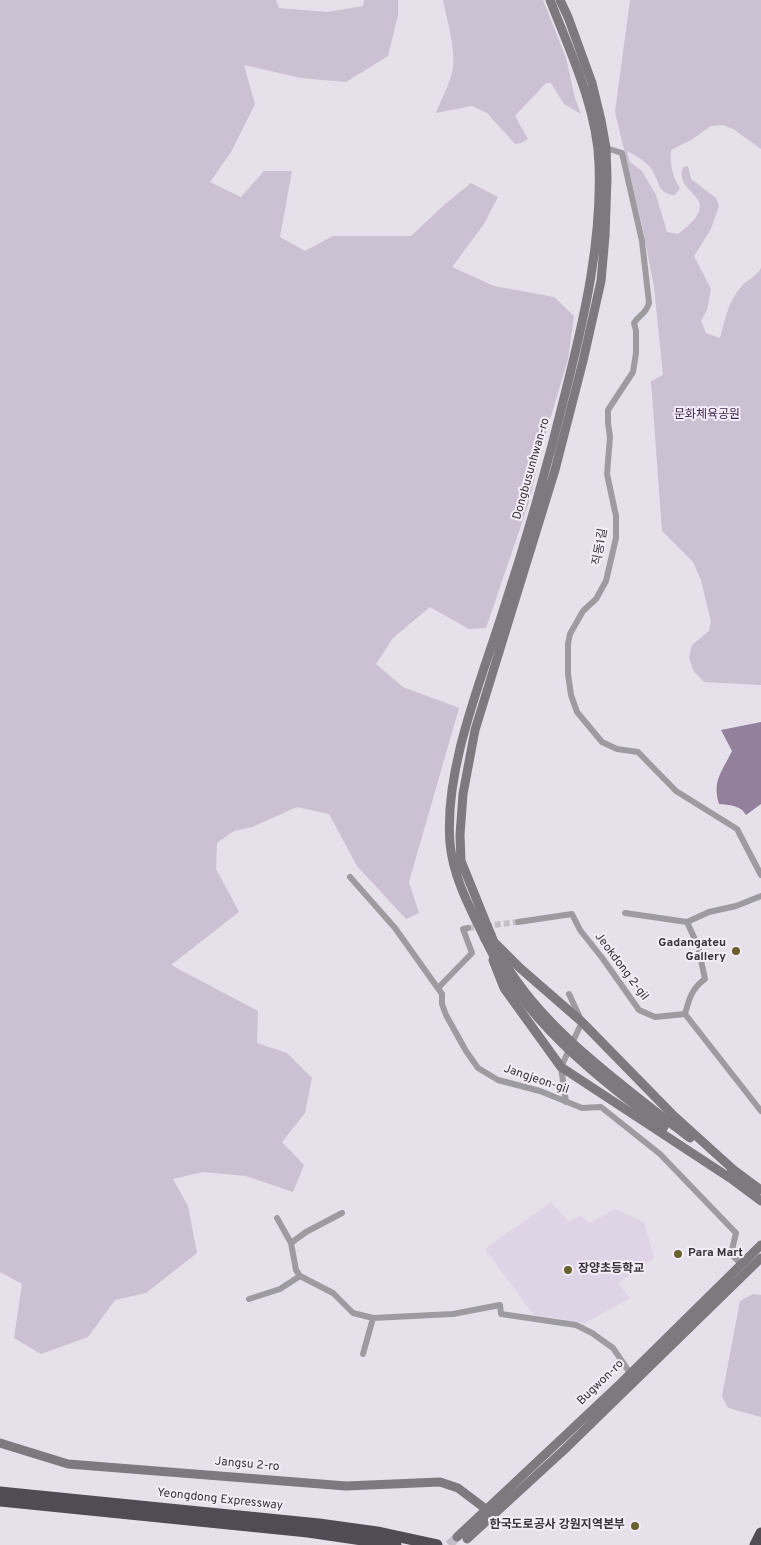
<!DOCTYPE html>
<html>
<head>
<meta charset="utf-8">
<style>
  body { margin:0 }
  canvas { display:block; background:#e6e0ea }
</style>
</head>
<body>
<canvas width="761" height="1545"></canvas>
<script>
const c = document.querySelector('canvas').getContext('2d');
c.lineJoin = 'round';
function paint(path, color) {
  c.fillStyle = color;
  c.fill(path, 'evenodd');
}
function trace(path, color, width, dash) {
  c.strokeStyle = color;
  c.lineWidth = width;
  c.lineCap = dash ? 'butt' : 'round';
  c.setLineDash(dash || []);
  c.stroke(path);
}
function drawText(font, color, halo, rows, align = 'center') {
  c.font = font + ' Overpass,"Noto Sans KR",sans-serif';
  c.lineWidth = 4;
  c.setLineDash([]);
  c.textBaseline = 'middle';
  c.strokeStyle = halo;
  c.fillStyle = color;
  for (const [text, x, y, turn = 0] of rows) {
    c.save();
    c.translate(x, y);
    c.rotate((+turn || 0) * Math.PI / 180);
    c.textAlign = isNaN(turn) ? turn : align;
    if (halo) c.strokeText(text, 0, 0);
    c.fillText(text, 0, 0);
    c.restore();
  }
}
paint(new Path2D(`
  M551 1202 569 1222 580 1215 590 1223 615 1209 644 1222 654 1258 618 1283 630 1298 585 1323 534 1315 485 1249Z`), '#dfd4e5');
paint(new Path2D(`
  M0 0H276L279 8 327 12 363 6 364 0H398V15L388 56 346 82 301 78 244 65 255 104 231 152 210 182 241 197 264 171H292L280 237 305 251 333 236H411L444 205 471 183 498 197 484 224 452 267 494 286 554 297 574 316 568 359 541 450 529 502 486 628 469 629 430 607 393 638 376 664 403 687 459 708 409 882 419 913 406 919 357 866 329 814 297 807 252 827 234 831 217 843 216 869 239 912 171 965 258 1011 257 1043 287 1053 312 1078 305 1113 282 1142 304 1165 293 1192 246 1176 203 1172 173 1179 188 1206 197 1253 146 1293 115 1300 88 1337 41 1354 14 1338 22 1284 0 1272Z
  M443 0H543L566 58 575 98 581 114 564 104 551 83H546L515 116 528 139 521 143 515 144 487 113 472 106 436 113C441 100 448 87 452 73 457 52 447 21 443 0Z
  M630 0H761V149L733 129 723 125 711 126 691 140 671 150C670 163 672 177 680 188L675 195C657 194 660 182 652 170 647 162 635 155 627 151L630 162 642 171 656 195 667 232 678 234C730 195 672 196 683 167L688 166 691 179 716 198 719 206 711 229 694 256 711 289 707 310 701 321 706 333 720 338C725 320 728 301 741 287 747 280 756 277 761 268V685L704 682 693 670 689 657 692 645 709 631 711 622 701 580 693 562 662 531 651 381 663 375 654 287 642 225 615 112Z
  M753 1294 761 1295V1417L728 1408 722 1396 740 1301Z`), '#ccc0d3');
paint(new Path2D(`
  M761 722V804L746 815C741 805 729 805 719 804 712 780 722 772 732 751L721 730Z`), '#92809d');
trace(new Path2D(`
  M468 928 518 922`), '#c3bec7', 6, [6, 3]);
trace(new Path2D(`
  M449 1545 457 1537`), '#c3bec7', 9, [9, 4.5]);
trace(new Path2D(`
  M606 148 622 153 642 241 649 303C646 314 640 314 634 323L636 331V353L633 372 608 410V423L610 437 607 474 616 516V538L606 581 596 599 583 611 570 634 568 644V674L571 695 577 712 602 742 617 749 638 752 676 791 737 829 761 875
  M350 877 395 928 442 994V1004L446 1015 466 1051 478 1068 498 1080 540 1091 582 1108 601 1107 660 1154 736 1233 731 1254 741 1264
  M625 913 687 922 709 912 736 906 761 896
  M518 922 572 914 580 930 603 959 639 1010 655 1017 685 1014 761 1111
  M438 988 472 953 463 929 468 928
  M685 1014C689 999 692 988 705 979L698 946 687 922
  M566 1102 561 1067 582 1022 569 994
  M277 1218 291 1243 296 1270 300 1276 333 1293 353 1313 373 1318 453 1314 500 1305 501 1314 576 1325 592 1333 613 1348 630 1373
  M291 1243 306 1232 342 1213
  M249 1299 280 1289 300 1276
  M363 1354 373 1318`), '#9e9ba0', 6);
trace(new Path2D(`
  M491 935 461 861 460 835 463 794 475 730 555 470 583 361 601 281 605 236 607 178 606 148 601 120 592 83 568 17 560 0
  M485 939C470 908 453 877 450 843 444 769 481 681 503 611 527 538 548 464 566 390 585 315 602 240 599 163 597 108 570 51 550 0
  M496 944 520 968 582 1022 672 1114 735 1171
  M493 960 504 988 561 1067 730 1178
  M669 1122 690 1138
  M731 1168 761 1190
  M726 1175 761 1201
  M0 1443 68 1464 346 1486 440 1482 458 1488 487 1510 491 1517
  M457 1537 620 1384 761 1245
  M467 1539 564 1450 761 1258`), '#7d797f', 9);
trace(new Path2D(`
  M0 1492 319 1524 377 1532 437 1545
  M0 1501 308 1532 396 1545
  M755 1545 761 1533`), '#514c54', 11);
trace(new Path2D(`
  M491 935C495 945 499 954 505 963 543 1027 611 1076 669 1122
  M485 939C525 1021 592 1073 664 1127`), '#7d797f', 9);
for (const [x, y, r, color] of [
  [736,951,5,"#67612e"],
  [678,1254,5,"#67612e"],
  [568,1270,5,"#67612e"],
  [635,1526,5,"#67612e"]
]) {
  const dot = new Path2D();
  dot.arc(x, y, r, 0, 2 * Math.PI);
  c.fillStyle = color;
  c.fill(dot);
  trace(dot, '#f4edf8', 2);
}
drawText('12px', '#422751', '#f4edf8', [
  ["문화체육공원",707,416]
]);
drawText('12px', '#383539', '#f4edf8', [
  ["Dongbusunhwan-ro",532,469,-74],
  ["직동1길",601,547,-80],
  ["Jeokdong 2-gil",621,967,53],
  ["Jangjeon-gil",536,1080,19],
  ["Bugwon-ro",601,1383,-44],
  ["Jangsu 2-ro",247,1465,5],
  ["Yeongdong Expressway",220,1500,6]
]);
drawText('bold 12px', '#383539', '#f4edf8', [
  ["Gadangateu",726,944],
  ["Gallery",726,958],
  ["Para Mart",688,1254,"left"],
  ["장양초등학교",578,1270,"left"],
  ["한국도로공사 강원지역본부",625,1526]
], 'right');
</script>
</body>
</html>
